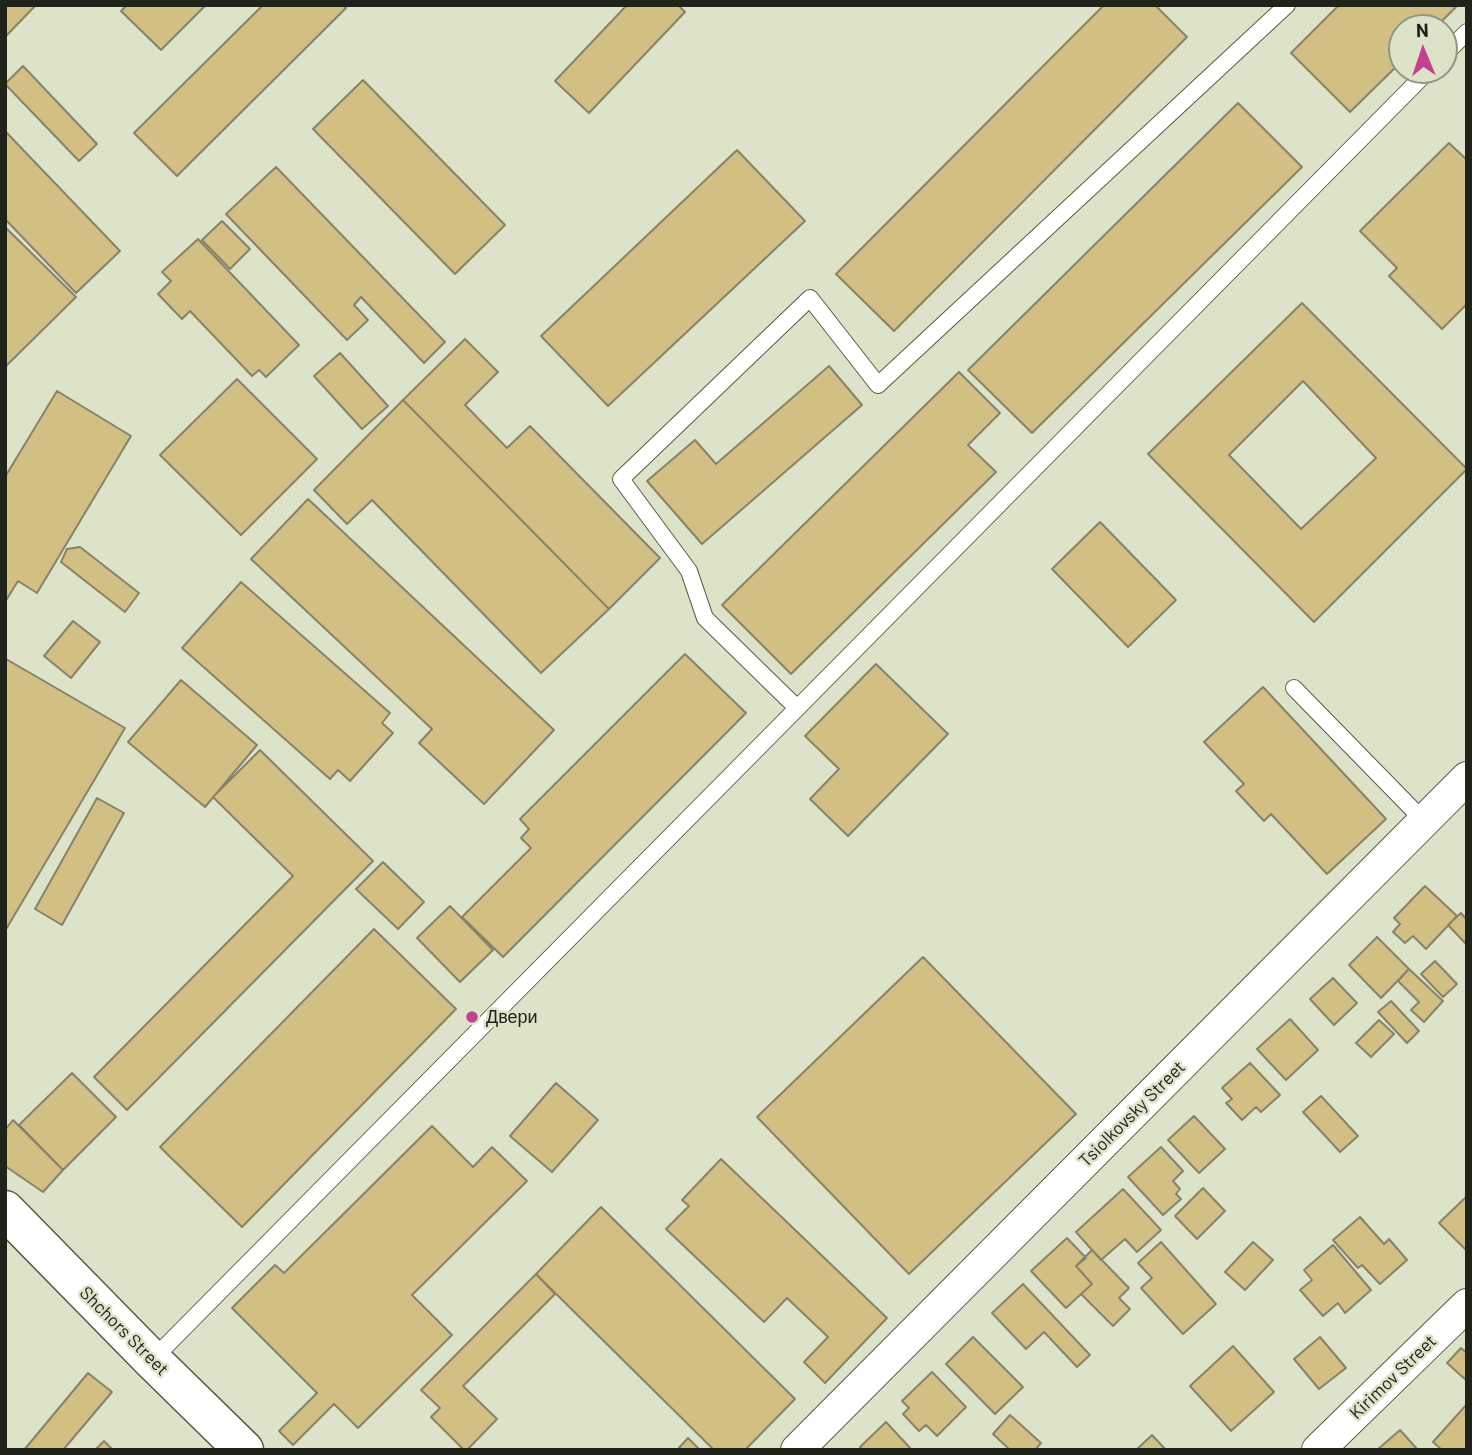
<!DOCTYPE html>
<html>
<head>
<meta charset="utf-8">
<style>
  body { margin:0 }
  #map { position:relative; width:1472px; height:1455px; overflow:hidden; background:#dce3c9; font-family:Barlow,sans-serif }
  canvas { display:block }
  .frame { position:absolute; inset:0; border:7px solid #202319; pointer-events:none }
  .north { position:absolute; left:1388px; top:14px; width:70px; height:70px; box-sizing:border-box; background:#dce3c9; border:2px solid #919683; border-radius:50%; rotate:358deg; font-size:19px; font-weight:700; line-height:28px; text-align:center; color:#202319 }
  .north::after { content:''; display:block; margin:auto; width:24px; height:32px; background:#c3438e; clip-path:polygon(50% 0,100% 100%,50% 72%,0 100%) }
</style>
</head>
<body>
<div id="map">
<canvas width="1472" height="1455"></canvas>
<div class="frame"></div>
<div class="north">N</div>
</div>
<script>
const c = document.querySelector('canvas').getContext('2d');
c.lineJoin = 'round';
function paint(path, color) {
  c.fillStyle = color;
  c.fill(path, 'evenodd');
}
function trace(path, color, width, dash) {
  c.strokeStyle = color;
  c.lineWidth = width;
  c.lineCap = dash ? 'butt' : 'round';
  c.setLineDash(dash || []);
  c.stroke(path);
}
function drawText(font, color, halo, rows, align = 'center') {
  c.font = font + ' Barlow,sans-serif';
  c.lineWidth = 5;
  c.setLineDash([]);
  c.textBaseline = 'middle';
  c.strokeStyle = halo;
  c.fillStyle = color;
  for (const [text, x, y, turn = 0] of rows) {
    c.save();
    c.translate(x, y);
    c.rotate((+turn || 0) * Math.PI / 180);
    c.textAlign = isNaN(turn) ? turn : align;
    if (halo) c.strokeText(text, 0, 0);
    c.fillText(text, 0, 0);
    c.restore();
  }
}
const building = new Path2D(`
  M5 5H36L5 37Z
  M127 5H206L161 50 121 11Z
  M263 5H343L346 8 177 176 134 133Z
  M627 5H678L685 12 589 113 555 81Z
  M1104 5H1155L1187 37 894 331 836 274Z
  M1339 5H1458L1435 28H1402V61L1350 112 1291 53Z
  M23 66 97 144 79 161 5 84Z
  M363 80 505 225 455 274 313 129Z
  M1238 103 1302 167 1032 433 968 370Z
  M5 131 120 251 76 293 5 219Z
  M1449 143 1467 160V304L1442 329 1389 276 1397 268 1360 231Z
  M737 150 805 221 608 406 541 336Z
  M276 167 445 342 424 363 361 297 354 305 368 320 347 340 226 214Z
  M222 221 250 249 230 269 202 240Z
  M5 227 76 297 5 367Z
  M198 239 299 345 266 377 259 370 252 376 190 311 182 319 158 294 171 281 162 272Z
  M1302 303 1467 469 1314 622 1148 454ZM1303 381 1376 458 1301 529 1229 455Z
  M465 339 498 372 465 405 507 448 530 426 660 558 609 609 403 400Z
  M340 353 388 406 362 429 314 376Z
  M829 366 862 405 702 544 647 481 695 440 716 464Z
  M959 372 1000 413 968 445 996 472 791 674 722 605Z
  M237 379 317 459 241 535 160 455Z
  M57 391 131 436 37 593 18 581 5 602V477Z
  M403 400 609 609 541 673 372 500 347 524 314 490Z
  M308 499 554 730 484 804 419 743 432 729 251 559Z
  M1100 522 1176 600 1128 647 1052 569Z
  M80 547 139 593 125 612 61 562 67 549Z
  M241 582 390 713 382 723 393 733 350 781 338 770 330 779 182 648Z
  M73 621 100 642 71 678 44 656Z
  M685 654 746 713 503 957 462 917 531 848 521 838 529 829 520 819Z
  M6 659 125 728 5 931V661Z
  M876 664 948 734 848 836 810 799 839 769 805 736Z
  M181 680 257 745 205 807 128 742Z
  M1263 687 1386 819 1327 874 1271 814 1264 821 1236 791 1244 784 1204 742Z
  M260 750 373 861 127 1110 94 1077 293 876 213 797Z
  M97 798 124 813 62 925 35 909Z
  M383 862 424 902 398 929 356 889Z
  M1425 886 1457 916 1426 949 1413 936 1405 943 1393 932 1400 924 1394 918Z
  M450 906 493 950 460 982 417 938Z
  M1461 913 1467 920V945L1448 925Z
  M374 929 456 1009 242 1227 160 1147Z
  M1377 937 1409 969 1381 998 1349 965Z
  M923 957 1076 1114 909 1274 757 1117Z
  M1435 961 1457 984 1443 997 1421 974Z
  M1409 969 1443 1001 1424 1022 1411 1010 1419 1002 1398 981Z
  M1333 978 1357 1003 1334 1025 1310 999Z
  M1391 1001 1419 1031 1407 1043 1378 1012Z
  M1290 1019 1318 1050 1286 1080 1257 1049Z
  M1379 1020 1394 1034 1371 1057 1356 1043Z
  M1250 1063 1280 1095 1261 1112 1256 1107 1242 1120 1226 1103 1232 1099 1222 1088Z
  M72 1073 116 1117 63 1170 19 1125Z
  M556 1083 598 1120 552 1172 510 1136Z
  M1321 1096 1358 1136 1340 1152 1303 1112Z
  M1194 1116 1225 1149 1199 1173 1168 1140Z
  M13 1120 63 1170 43 1192 5 1166V1130Z
  M432 1126 473 1167 492 1147 527 1181 412 1295 452 1335 358 1428 334 1404 293 1445 279 1431 317 1393 232 1308 275 1265 284 1273Z
  M1161 1147 1183 1171 1173 1181 1180 1189 1176 1194 1181 1199 1163 1215 1128 1177Z
  M721 1159 887 1318 825 1383 804 1362 828 1337 787 1298 764 1322 666 1229 689 1206 682 1200Z
  M1203 1188 1225 1211 1197 1239 1175 1216Z
  M1123 1189 1161 1230 1137 1252 1125 1239 1101 1260 1076 1232Z
  M1467 1196V1251L1439 1223Z
  M601 1207 795 1399 745 1450H714L536 1274Z
  M1360 1217 1384 1244 1389 1239 1407 1260 1380 1284 1362 1265 1358 1268 1333 1240Z
  M1067 1238 1086 1258 1076 1266 1092 1284 1066 1308 1031 1271Z
  M1161 1242 1216 1304 1183 1334 1141 1288 1152 1278 1138 1263Z
  M1253 1242 1273 1260 1245 1290 1225 1272Z
  M1333 1245 1371 1290 1345 1313 1338 1303 1323 1316 1300 1290 1312 1280 1304 1270Z
  M1092 1250 1129 1288 1119 1298 1130 1309 1113 1326 1081 1294 1092 1284 1076 1266Z
  M536 1274 555 1294 463 1386 497 1419 467 1450H464L431 1417 440 1408 421 1390Z
  M1023 1284 1090 1355 1077 1367 1044 1332 1026 1349 992 1313Z
  M973 1337 1023 1387 995 1414 946 1364Z
  M1320 1337 1346 1368 1319 1389 1294 1359Z
  M1233 1346 1274 1392 1231 1431 1190 1386Z
  M1461 1348 1467 1353V1381L1447 1363Z
  M932 1372 966 1407 937 1436 926 1425 919 1431 903 1414 909 1408 902 1401Z
  M88 1373 112 1392 63 1450H24Z
  M1467 1404V1450H1442L1433 1442Z
  M1010 1415 1041 1443 1035 1450H1010L993 1434Z
  M886 1422 912 1450H863L860 1447Z
  M1400 1430 1418 1450H1377Z
  M1152 1435 1166 1450H1136Z
  M688 1438 700 1450H677Z
  M104 1441 113 1450H95Z`);
paint(building, '#d1bf84');
trace(building, '#89826b', 2);
const service = new Path2D(`
  M1444 55 1467 32
  M1294 688 1424 821
  M797 708 705 618 689 571 621 479 810 298 878 385 1287 5
  M152 1360 1429 70`);
const minor = new Path2D(`
  M797 1450 1467 778
  M1318 1450 1467 1305`);
const tertiary = new Path2D(`
  M5 1210 152 1360 244 1450`);
trace(service, '#575c46', 18);
trace(minor, '#575c46', 34);
trace(tertiary, '#575c46', 41);
trace(service, '#fff', 16);
trace(minor, '#fff', 32);
trace(tertiary, '#fff', 38);
for (const [x, y, r, color] of [
  [472,1017,7,"#c3438e"]
]) {
  const dot = new Path2D();
  dot.arc(x, y, r, 0, 2 * Math.PI);
  c.fillStyle = color;
  c.fill(dot);
  trace(dot, '#dce3c9', 2.5);
}
drawText('18px', '#202319', '#dce3c9', [
  ["Двери",486,1017]
], 'left');
drawText('18px', '#202319', '#dce3c9', [
  ["Tsiolkovsky Street",1132,1114,-45],
  ["Shchors Street",124,1331,45],
  ["Kirimov Street",1393,1377,-44]
]);
</script>
</body>
</html>
